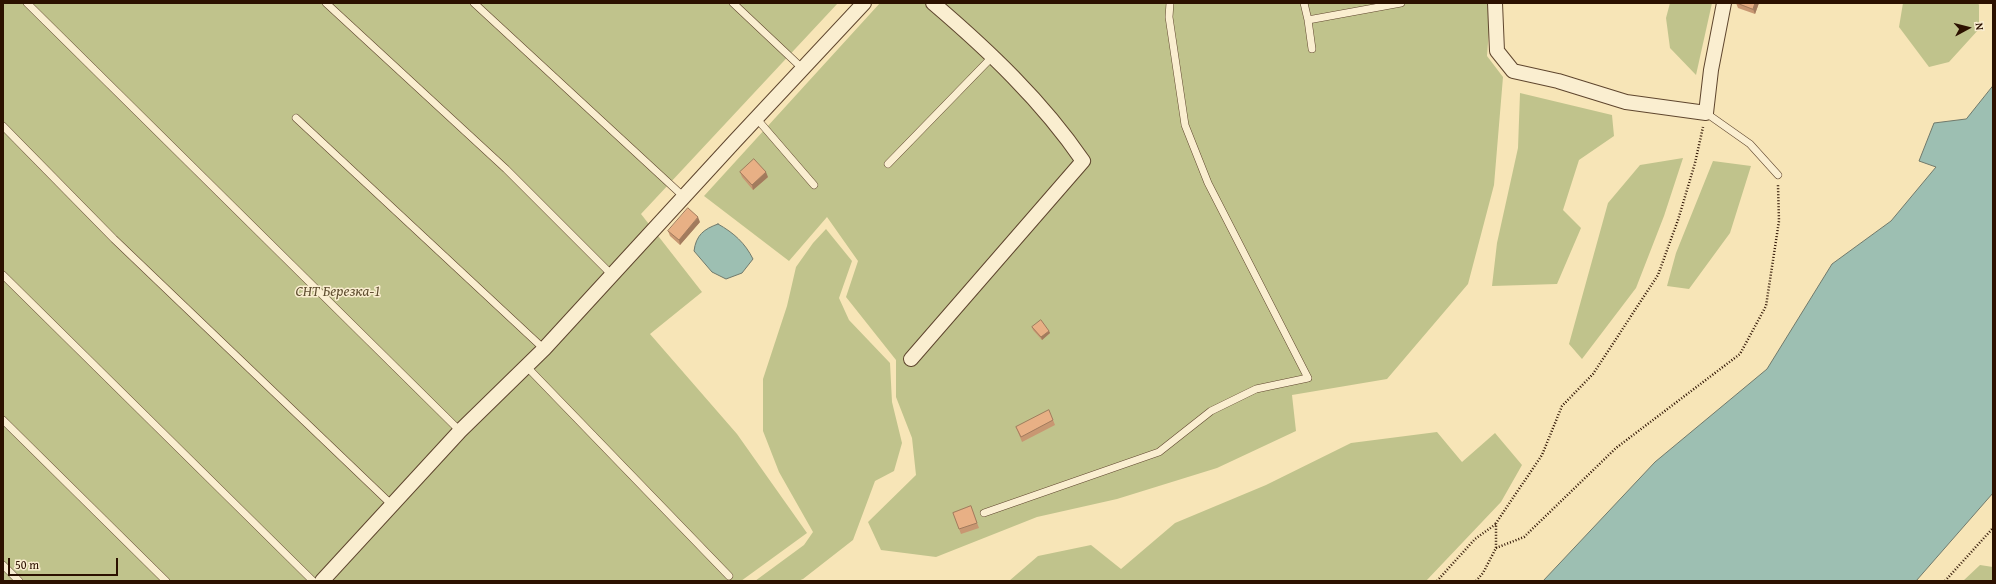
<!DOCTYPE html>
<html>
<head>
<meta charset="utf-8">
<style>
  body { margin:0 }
  #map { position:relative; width:1996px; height:584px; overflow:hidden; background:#f7e5b7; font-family:"Gentium Book Plus",serif }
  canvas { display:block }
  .frame { position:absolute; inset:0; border:4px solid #2c1100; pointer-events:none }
  .north { position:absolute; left:1948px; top:8px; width:40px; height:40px; -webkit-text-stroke:3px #faeed0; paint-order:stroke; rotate:83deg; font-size:11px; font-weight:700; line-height:16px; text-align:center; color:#2c1100 }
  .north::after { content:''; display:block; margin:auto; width:14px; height:18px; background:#2c1100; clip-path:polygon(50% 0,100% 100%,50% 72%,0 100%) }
  .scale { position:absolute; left:8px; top:558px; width:110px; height:18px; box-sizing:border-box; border:2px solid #2c1100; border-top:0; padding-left:5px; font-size:12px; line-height:14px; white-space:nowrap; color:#2c1100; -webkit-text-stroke:3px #faeed0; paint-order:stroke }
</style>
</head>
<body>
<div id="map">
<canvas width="1996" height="584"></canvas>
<div class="frame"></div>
<div class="north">N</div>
<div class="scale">50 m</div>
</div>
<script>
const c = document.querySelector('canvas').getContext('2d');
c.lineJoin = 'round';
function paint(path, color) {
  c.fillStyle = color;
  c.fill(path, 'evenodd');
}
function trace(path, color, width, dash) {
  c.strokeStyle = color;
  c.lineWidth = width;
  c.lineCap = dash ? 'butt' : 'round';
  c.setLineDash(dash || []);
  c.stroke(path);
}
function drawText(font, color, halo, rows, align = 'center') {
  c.font = font + ' "Gentium Book Plus",serif';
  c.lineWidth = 3;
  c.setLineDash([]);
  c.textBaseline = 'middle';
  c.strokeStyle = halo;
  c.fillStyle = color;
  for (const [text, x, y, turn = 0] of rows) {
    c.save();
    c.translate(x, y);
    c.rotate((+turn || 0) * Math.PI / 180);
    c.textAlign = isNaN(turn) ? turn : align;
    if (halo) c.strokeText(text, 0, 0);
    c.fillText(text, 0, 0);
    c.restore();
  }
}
paint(new Path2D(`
  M3 3H838L641 214 702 292 650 334 737 434 807 533 741 581H3Z
  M880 3H1491L1487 56 1503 77 1494 185 1468 284 1387 379 1292 395 1296 431 1217 468 1117 499 1037 517 936 557 881 550 868 522 916 475 912 438 896 397V360L846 297 858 261 827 217 789 261 704 196Z
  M1670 3H1712L1696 75 1670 48 1666 18Z
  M1903 3H1978L1979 5V29L1949 62 1929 67 1899 27Z
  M1520 93 1612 115 1614 136 1579 160 1563 210 1581 228 1557 284 1492 286 1497 243 1518 148Z
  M1683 158 1664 216 1636 288 1582 359 1569 344 1608 203 1640 165Z
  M1713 161 1751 166 1730 233 1689 289 1667 286 1676 253Z
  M826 229 852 261 839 298 849 320 890 363 892 402 902 443 894 471 875 481 853 540 803 579 798 581H755L804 545 813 532 779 472 763 431V379L787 306 796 267 813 243Z
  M1437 432 1462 462 1495 433 1522 465 1501 502 1426 581H1009L1038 556 1091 545 1121 569 1175 523 1266 485 1351 443Z
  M1980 565 1993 567V581H1963Z`), '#c0c38c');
const water = new Path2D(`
  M1993 86V493L1916 581H1543L1655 462 1767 369 1832 264 1891 221 1936 167 1919 161 1934 123 1966 119Z
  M718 224C734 233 745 243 753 259L742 273 726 279 712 272 694 251C696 235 704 229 718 224Z`);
paint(water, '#9dbfb2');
trace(water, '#70796b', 1);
const service = new Path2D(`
  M27 3 460 431
  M326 3 506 169 613 276
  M474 3 684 197
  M733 3 803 69
  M1304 3 1308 20
  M1312 49 1308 20 1401 3
  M1706 113 1750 144 1778 175
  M296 118 544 349
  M757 119 814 185
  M3 126 114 239 392 505
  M888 164 992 57
  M3 275 313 581
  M527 367 729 576
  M3 420 166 581
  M984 513 1159 452 1211 411 1256 389 1308 378 1208 183 1185 125 1169 17 1170 3
  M3 565 19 581`);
const minor = new Path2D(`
  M1495 3 1497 51 1513 71 1558 81 1626 102 1706 113 1711 70 1724 3
  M911 359 1083 161C1042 101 988 50 933 3
  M322 581 460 431 544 349 735 141 864 3`);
trace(service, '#5f462e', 8);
trace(minor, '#5f462e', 16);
trace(new Path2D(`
  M1496 548 1524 537 1616 448 1740 354 1766 306 1779 221 1778 185
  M1437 581 1475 539 1496 524
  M1476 581 1483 573 1496 548V523L1542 455 1562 406 1593 374 1658 275 1678 220 1695 163 1703 127
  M1945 581 1993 528`), '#2c1100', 2.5, [1, 2]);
trace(service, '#faeed0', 7);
trace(minor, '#faeed0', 14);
paint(new Path2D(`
  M1736 3H1759L1755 14 1738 8Z
  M740 172 768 177 753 190 742 177Z
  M700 222 680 245 670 236 668 231Z
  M1032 327 1049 331 1050 333 1042 340 1033 330Z
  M1053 420 1055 425 1022 442 1016 427Z
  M971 506 979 528 961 534 953 513Z`), '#c89772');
paint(new Path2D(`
  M1755 3H1759L1755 14 1753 9Z
  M766 172 768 177 753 190 752 185Z
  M698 217 700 222 680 245 679 240Z
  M1049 331 1050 333 1042 340 1041 337Z`), '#a27b5d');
const building = new Path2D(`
  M1737 3H1755L1753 9Z
  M754 159 766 172 752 185 740 172Z
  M688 208 698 217 679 240 668 231Z
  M1041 320 1049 331 1041 337 1032 327Z
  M1049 410 1053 420 1021 437 1016 427Z
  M971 506 977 523 959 529 953 513Z`);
paint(building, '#e8b085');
trace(building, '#a27b5d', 1);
drawText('italic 15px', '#604f31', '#faeed0', [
  ["СНТ Березка-1",338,292]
]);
</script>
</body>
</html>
